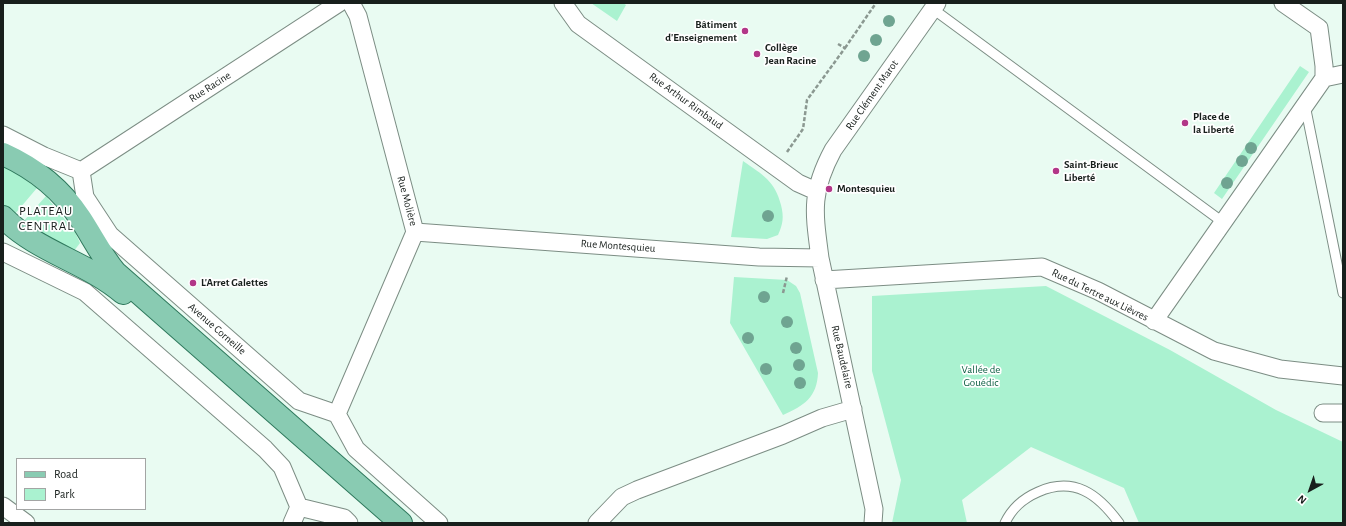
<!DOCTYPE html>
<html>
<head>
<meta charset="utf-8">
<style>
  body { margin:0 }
  #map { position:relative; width:1346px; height:526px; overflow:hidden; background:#e9fbf2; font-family:"Alegreya Sans",sans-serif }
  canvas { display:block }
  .frame { position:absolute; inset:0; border:4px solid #181f1c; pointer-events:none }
  .legend { position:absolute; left:16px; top:458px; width:130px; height:52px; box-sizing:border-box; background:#fff; border:1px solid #a3a5a4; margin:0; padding:5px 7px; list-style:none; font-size:12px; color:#181f1c }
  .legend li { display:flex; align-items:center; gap:8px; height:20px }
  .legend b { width:20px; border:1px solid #a3a5a4 }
  .north { position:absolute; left:1290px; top:470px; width:40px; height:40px; -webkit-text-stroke:3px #fff; paint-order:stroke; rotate:220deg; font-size:11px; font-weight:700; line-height:16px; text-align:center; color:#181f1c }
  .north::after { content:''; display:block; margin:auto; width:14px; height:18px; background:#181f1c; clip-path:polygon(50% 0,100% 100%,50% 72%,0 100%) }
</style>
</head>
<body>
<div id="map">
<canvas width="1346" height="526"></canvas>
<div class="frame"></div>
<ul class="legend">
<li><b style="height:5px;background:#89cbb2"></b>Road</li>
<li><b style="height:11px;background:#aaf2d0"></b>Park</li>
</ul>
<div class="north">N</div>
</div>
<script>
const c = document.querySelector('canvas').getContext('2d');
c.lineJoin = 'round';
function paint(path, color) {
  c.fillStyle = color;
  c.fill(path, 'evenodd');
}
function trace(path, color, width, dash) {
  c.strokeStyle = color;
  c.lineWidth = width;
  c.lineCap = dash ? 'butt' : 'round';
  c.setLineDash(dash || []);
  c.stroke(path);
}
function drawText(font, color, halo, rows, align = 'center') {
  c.font = font + ' "Alegreya Sans",sans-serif';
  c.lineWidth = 3.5;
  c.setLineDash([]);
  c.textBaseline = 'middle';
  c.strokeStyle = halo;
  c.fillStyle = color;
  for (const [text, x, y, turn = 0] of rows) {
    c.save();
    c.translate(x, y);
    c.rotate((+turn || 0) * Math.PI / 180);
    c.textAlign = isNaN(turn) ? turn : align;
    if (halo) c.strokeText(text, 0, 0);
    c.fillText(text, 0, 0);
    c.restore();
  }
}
paint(new Path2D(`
  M591 3H623L626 5 617 21Z
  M1300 66 1309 72 1222 199 1214 193Z
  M743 161C763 175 775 181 781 205 784 217 783 224 778 235L767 239 731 237Z
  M3 166 15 172 37 188 14 215 3 204Z
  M46 196 75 232 80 243 74 251 22 223Z
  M734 277 787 280 796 286 800 293 818 373C817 397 804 406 783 415L730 323Z
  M1046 286 1170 350 1276 410 1343 442V523H1139L1124 488 1031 447 962 500 967 523H892L901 480 872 371V296Z`), '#aaf2d0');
const service = new Path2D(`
  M933 9 1224 223
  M1305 105 1343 293
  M1005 523C1012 508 1022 499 1038 492 1074 476 1098 494 1119 523`);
const minor = new Path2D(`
  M563 3 578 24 798 183 816 191
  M1324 78 1343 74
  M3 135 44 156 81 171 85 197 110 235 299 401 337 414 356 449 439 523
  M81 171 339 3
  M415 232 759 257 820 258
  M3 252 85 292 265 449 282 467 299 507 344 518 349 523
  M824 280 1042 267 1098 291 1214 351 1280 369 1343 376
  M1154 321 1324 78V66L1319 28 1283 3
  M1323 413H1343
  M337 414 415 232 358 16 351 3
  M3 506 26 523
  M292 523 299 507
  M597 523 622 497 637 490 783 435 822 418 853 409
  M873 523 874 509 820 258C814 212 810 193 833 150L937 3`);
const primary = new Path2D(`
  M3 154C34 168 61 189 80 218 92 236 101 255 115 272L401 523
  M3 217C37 252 87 262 123 293`);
trace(service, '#7c8d84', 11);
trace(minor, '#7c8d84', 19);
trace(primary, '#2e785c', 24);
trace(new Path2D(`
  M845 48 876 3
  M787 152 803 129 807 100 845 48 838 44
  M783 293 787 276`), '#8b9891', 2.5, [4, 2]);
trace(service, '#fff', 9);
trace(minor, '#fff', 17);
trace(primary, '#89cbb2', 22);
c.fillStyle = '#6fa491';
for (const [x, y] of [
  [889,21],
  [876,40],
  [864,56],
  [1251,148],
  [1242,161],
  [1227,183],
  [768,216],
  [764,297],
  [787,322],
  [748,338],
  [796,348],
  [799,365],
  [766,369],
  [800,383]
]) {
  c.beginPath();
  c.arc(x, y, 6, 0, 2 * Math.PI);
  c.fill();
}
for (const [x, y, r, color] of [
  [745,31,4,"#b23688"],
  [757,54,4,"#b23688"],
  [1185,123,4,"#b23688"],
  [1056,171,4,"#b23688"],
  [829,189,4,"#b23688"],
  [193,283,4,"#b23688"]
]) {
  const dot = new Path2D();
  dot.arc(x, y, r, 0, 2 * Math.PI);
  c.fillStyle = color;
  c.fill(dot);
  trace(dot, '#fff', 1.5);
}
drawText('bold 11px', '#181f1c', '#fff', [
  ["Bâtiment",737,25,"right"],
  ["d'Enseignement",737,38,"right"],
  ["Collège",765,48],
  ["Jean Racine",765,61],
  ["Place de",1193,117],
  ["la Liberté",1193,130],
  ["Saint-Brieuc",1064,165],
  ["Liberté",1064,178],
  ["Montesquieu",837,189],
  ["L'Arret Galettes",201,283]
], 'left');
drawText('11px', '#181f1c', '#fff', [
  ["Rue Racine",210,87,-33],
  ["Rue Clément Marot",872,95,-55],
  ["Rue Arthur Rimbaud",686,101,36],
  ["Rue Molière",407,201,75],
  ["Rue Montesquieu",618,246,4],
  ["Rue du Tertre aux Lièvres",1100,295,26],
  ["Avenue Corneille",217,329,41],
  ["Rue Baudelaire",842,357,77]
]);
drawText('11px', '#0b5d41', '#fff', [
  ["Vallée de",981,370],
  ["Gouédic",981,383]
]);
c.letterSpacing = '1px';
drawText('13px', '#181f1c', '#fff', [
  ["PLATEAU",46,211],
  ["CENTRAL",46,226]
]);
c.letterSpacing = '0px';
</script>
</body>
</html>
